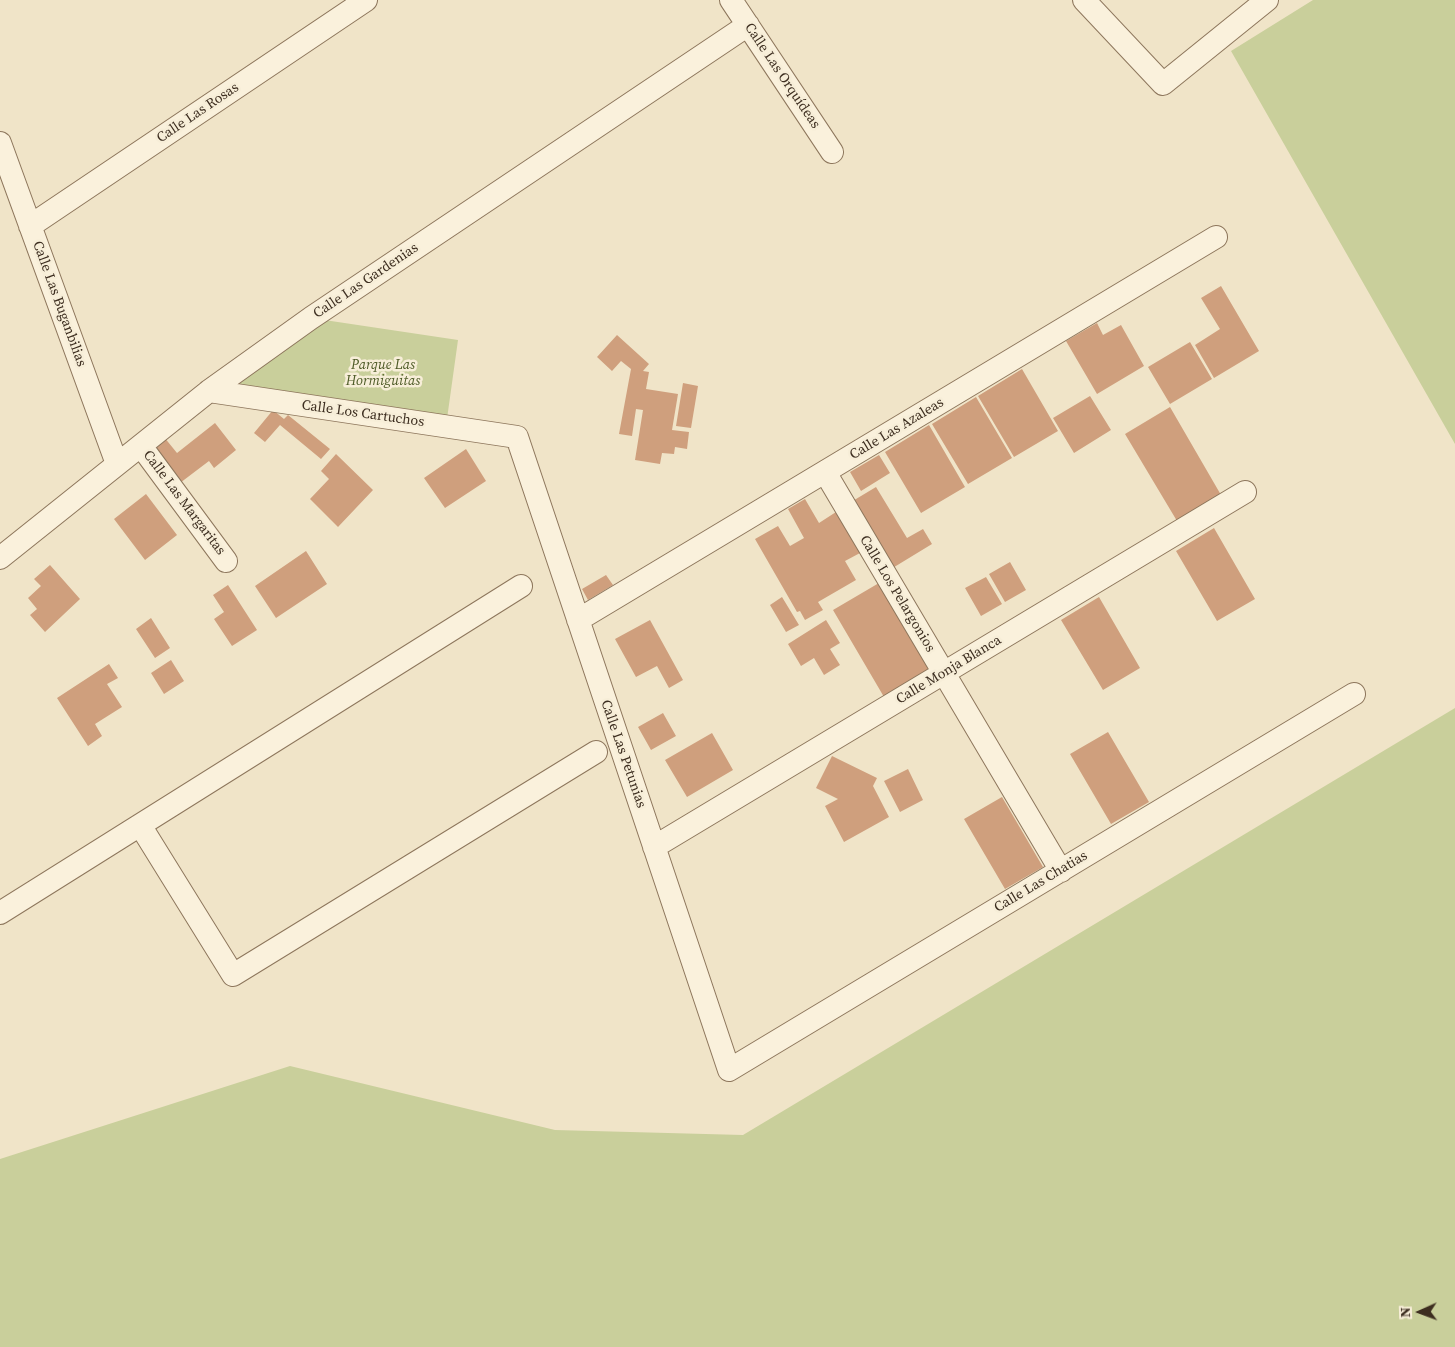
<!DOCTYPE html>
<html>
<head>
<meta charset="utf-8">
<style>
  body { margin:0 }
  #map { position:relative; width:1455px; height:1347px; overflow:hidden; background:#f0e4c8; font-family:"Source Serif 4",serif }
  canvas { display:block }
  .north { position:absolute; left:1395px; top:1287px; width:50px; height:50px; -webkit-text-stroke:4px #f7eed8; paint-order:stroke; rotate:268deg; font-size:14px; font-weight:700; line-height:20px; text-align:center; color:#3d2e20 }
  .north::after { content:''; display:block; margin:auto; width:18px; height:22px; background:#3d2e20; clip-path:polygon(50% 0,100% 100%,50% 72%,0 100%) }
</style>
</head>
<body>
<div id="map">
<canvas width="1455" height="1347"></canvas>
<div class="north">N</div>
</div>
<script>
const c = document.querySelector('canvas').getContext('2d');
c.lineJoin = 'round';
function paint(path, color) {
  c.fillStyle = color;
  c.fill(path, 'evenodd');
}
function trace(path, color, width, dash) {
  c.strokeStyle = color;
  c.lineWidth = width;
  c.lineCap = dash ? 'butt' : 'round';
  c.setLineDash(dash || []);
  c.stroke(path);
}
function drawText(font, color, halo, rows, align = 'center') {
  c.font = font + ' "Source Serif 4",serif';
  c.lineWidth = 5;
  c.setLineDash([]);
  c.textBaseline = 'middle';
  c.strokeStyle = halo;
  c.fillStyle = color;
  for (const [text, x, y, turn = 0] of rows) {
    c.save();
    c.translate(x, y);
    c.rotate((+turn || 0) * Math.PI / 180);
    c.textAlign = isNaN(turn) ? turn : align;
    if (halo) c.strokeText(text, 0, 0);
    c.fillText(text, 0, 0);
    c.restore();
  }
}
paint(new Path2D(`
  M1313 0H1455V444L1231 51Z
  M311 318 458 340 446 426 209 391Z
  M1455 708V1347H0V1159L290 1066 555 1130 743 1135Z`), '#c9cf9b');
paint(new Path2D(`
  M1221 286 1259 351 1214 378 1195 345 1220 329 1201 298Z
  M1097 323 1103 335 1121 325 1144 366 1097 394 1066 341Z
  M617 335 649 364 643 371 649 372 646 389 678 394 672 430 689 432 687 449 675 447 674 454 662 453 660 464 635 460 643 410 636 409 632 436 619 434 631 369 621 361 612 371 597 357Z
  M1190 342 1212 379 1170 404 1148 367Z
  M1022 369 1058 431 1014 457 978 396Z
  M683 383 698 386 691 428 676 426Z
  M1090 396 1111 430 1074 453 1053 418Z
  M976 397 1012 458 968 484 932 424Z
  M1170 407 1221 495 1177 521 1125 434Z
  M273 410 284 419 288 415 330 449 321 459 280 425 265 442 254 433Z
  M215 423 236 450 214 468 209 461 176 486 148 449 164 437 177 453Z
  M929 425 965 487 921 513 885 452Z
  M466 449 486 481 445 508 424 478Z
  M336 454 373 490 338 527 310 499 329 479 321 471Z
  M879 455 890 473 861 491 850 472Z
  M876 487 907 538 923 529 932 544 891 569 851 502Z
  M146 494 177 535 145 560 114 519Z
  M805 499 819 523 836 512 860 553 845 561 856 580 818 602 823 610 805 620 800 611 797 612 755 539 778 526 790 546 804 538 788 509Z
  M1214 528 1255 599 1217 621 1176 551Z
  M306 551 327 584 276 618 255 586Z
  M1010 562 1026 590 1005 602 989 574Z
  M50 565 80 599 45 632 30 615 37 609 28 598 41 586 34 579Z
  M606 575 613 585 588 600 582 589Z
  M986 577 1002 604 981 616 965 588Z
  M879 583 930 670 884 697 833 610Z
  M228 585 257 630 232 646 214 619 224 612 213 595Z
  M782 597 799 625 786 632 770 605Z
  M1099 597 1140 668 1103 690 1061 620Z
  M151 618 170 648 155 658 136 629Z
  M650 620 683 680 669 688 657 666 636 677 615 639Z
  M826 620 840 643 830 649 840 665 824 675 814 658 801 666 788 644Z
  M171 660 184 681 164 694 151 673Z
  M109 664 118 678 107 684 122 707 95 724 102 736 88 746 57 698Z
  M663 713 676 736 651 750 638 727Z
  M1108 732 1149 802 1111 824 1070 754Z
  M712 733 733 770 687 797 665 760Z
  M832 756 877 778 873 786 889 817 844 842 825 806 838 799 816 788Z
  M908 769 923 800 900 812 884 781Z
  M1002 797 1043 867 1005 889 964 819Z`), '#cf9f7d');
const minor = new Path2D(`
  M731 0 832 152
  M1084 0 1163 84 1267 0
  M0 143 117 464
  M30 226 366 0
  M209 391 517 437 729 1070 1354 694
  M141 446 226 561
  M825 472 1061 871
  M0 558 209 391 311 318 748 25
  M578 620 1216 237
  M140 825 233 975 596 752
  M654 847 1245 492
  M0 913 521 586`);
trace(minor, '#8d765c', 24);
trace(minor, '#faf1dc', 22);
drawText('14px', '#3d2e20', '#f7eed8', [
  ["Calle Las Orquídeas",782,76,56],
  ["Calle Las Rosas",198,113,-34],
  ["Calle Las Gardenias",366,281,-34],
  ["Calle Las Buganbilias",59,304,70],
  ["Calle Los Cartuchos",363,414,8],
  ["Calle Las Azaleas",897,429,-31],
  ["Calle Las Margaritas",184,503,53],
  ["Calle Los Pelargonios",897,594,59],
  ["Calle Monja Blanca",949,670,-31],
  ["Calle Las Petunias",623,754,71],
  ["Calle Las Chatias",1041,882,-31]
]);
drawText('italic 14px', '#4d5a26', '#f7eed8', [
  ["Parque Las",383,365],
  ["Hormiguitas",383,381]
]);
</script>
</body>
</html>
